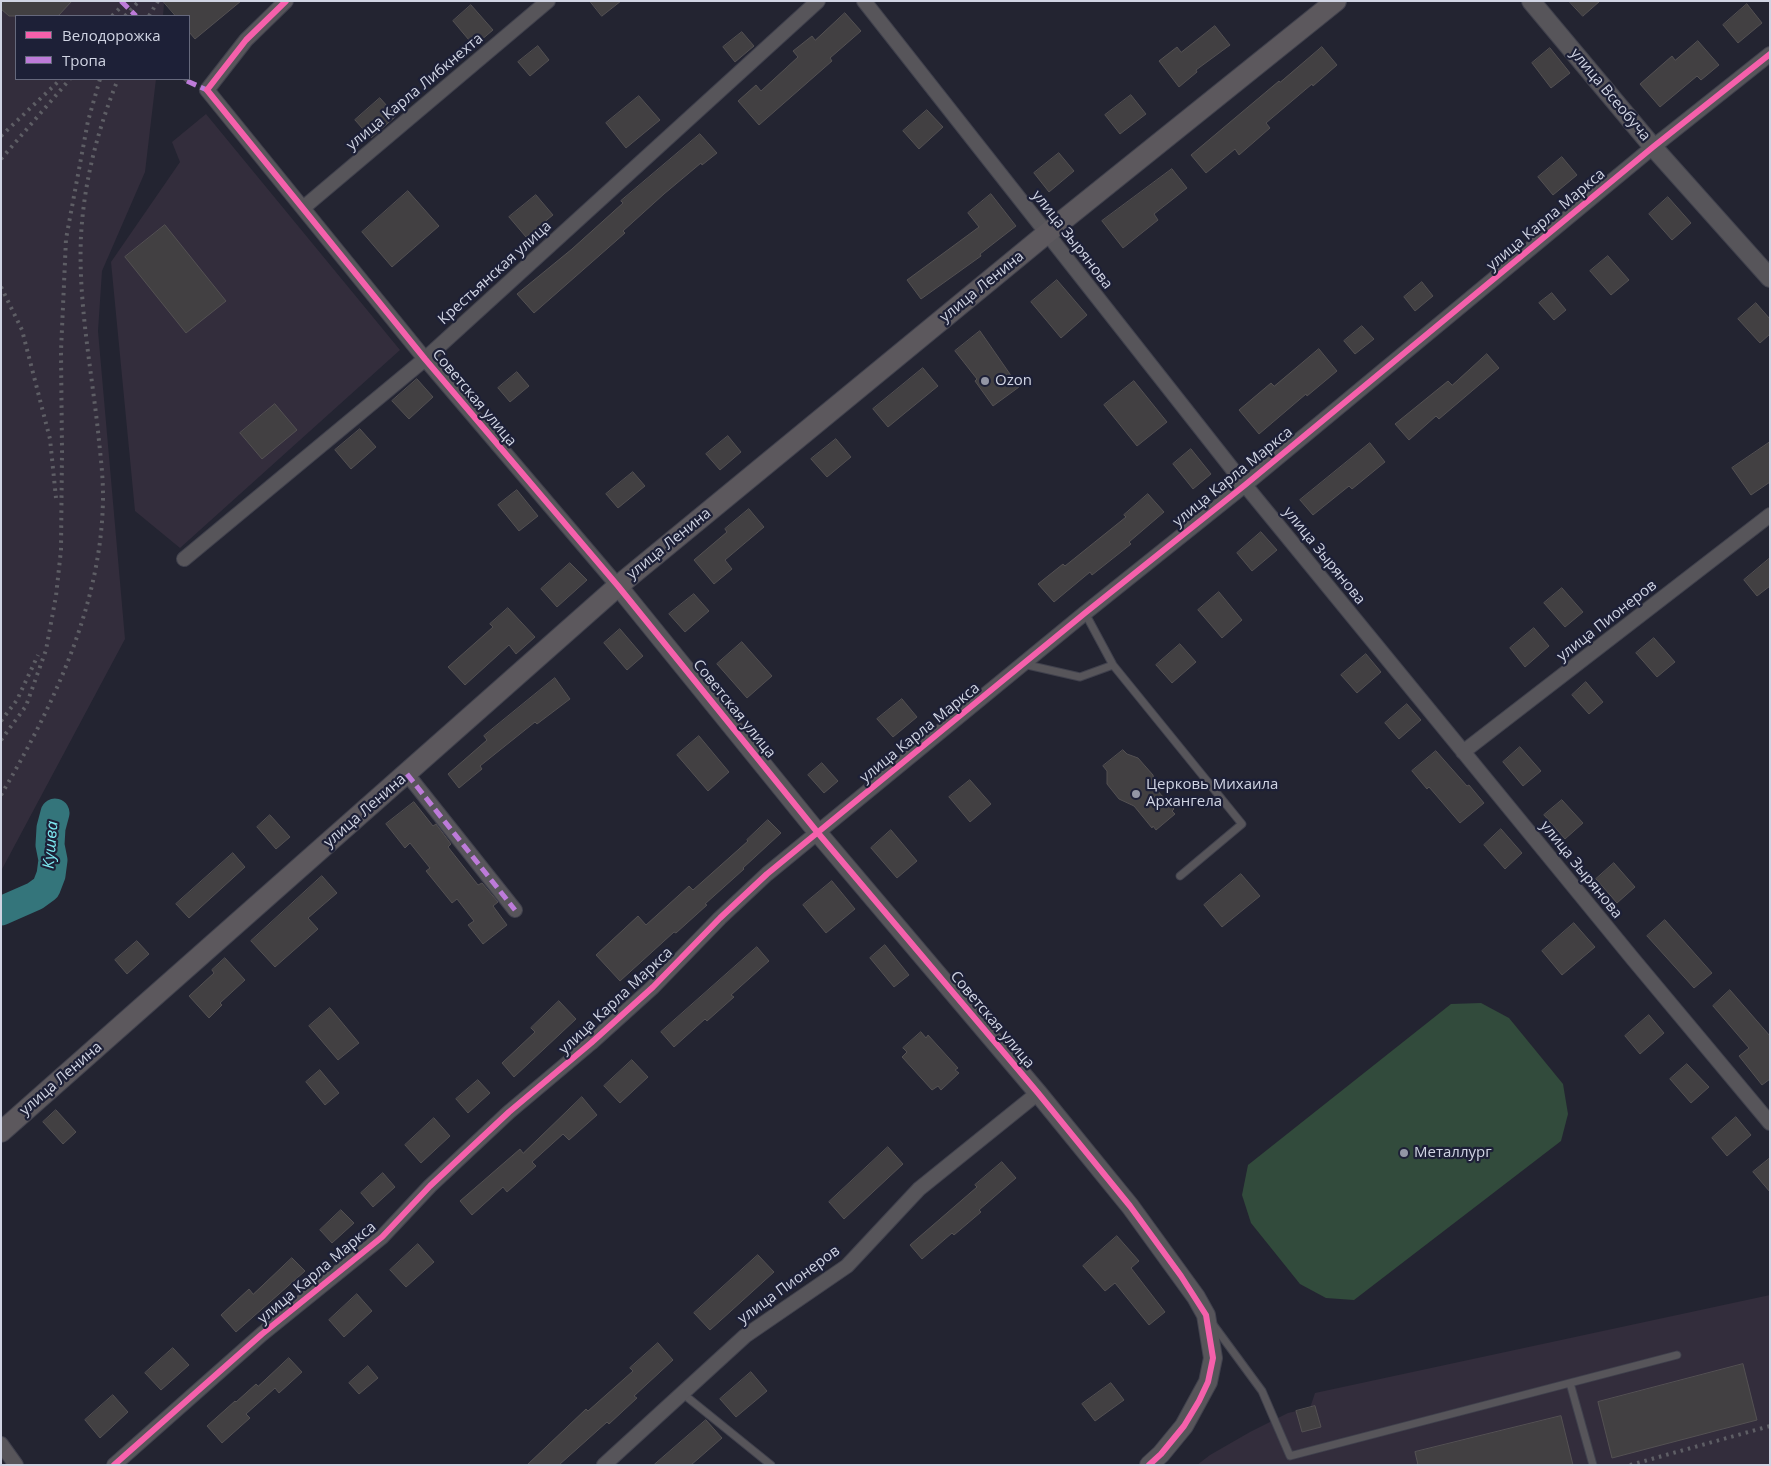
<!DOCTYPE html>
<html>
<head>
<meta charset="utf-8">
<style>
  body { margin:0 }
  #map { position:relative; width:1771px; height:1466px; overflow:hidden; background:#232431; font-family:"Open Sans",sans-serif }
  canvas { display:block }
  .frame { position:absolute; inset:0; border:2px solid #d0d4e3; pointer-events:none }
  .legend { position:absolute; left:15px; top:15px; width:175px; height:65px; box-sizing:border-box; background:#1d2037; border:1px solid #65687c; margin:0; padding:6px 9px; list-style:none; font-size:15px; color:#d0d4e3 }
  .legend li { display:flex; align-items:center; gap:10px; height:25px }
  .legend b { width:25px; border:1px solid #65687c }
</style>
</head>
<body>
<div id="map">
<canvas width="1771" height="1466"></canvas>
<div class="frame"></div>
<ul class="legend">
<li><b style="height:6px;background:#f560ab"></b>Велодорожка</li>
<li><b style="height:6px;background:#bd7bd9"></b>Тропа</li>
</ul>
</div>
<script>
const c = document.querySelector('canvas').getContext('2d');
c.lineJoin = 'round';
function paint(path, color) {
  c.fillStyle = color;
  c.fill(path, 'evenodd');
}
function trace(path, color, width, dash) {
  c.strokeStyle = color;
  c.lineWidth = width;
  c.lineCap = dash ? 'butt' : 'round';
  c.setLineDash(dash || []);
  c.stroke(path);
}
function drawText(font, color, halo, rows, align = 'center') {
  c.font = font + ' "Open Sans",sans-serif';
  c.lineWidth = 4.5;
  c.setLineDash([]);
  c.textBaseline = 'middle';
  c.strokeStyle = halo;
  c.fillStyle = color;
  for (const [text, x, y, turn = 0] of rows) {
    c.save();
    c.translate(x, y);
    c.rotate((+turn || 0) * Math.PI / 180);
    c.textAlign = isNaN(turn) ? turn : align;
    if (halo) c.strokeText(text, 0, 0);
    c.fillText(text, 0, 0);
    c.restore();
  }
}
paint(new Path2D(`
  M1 1H168L164 4 163 16H16V79H156L145 172 102 271 98 331 125 639 1 871Z
  M206 114 400 350 180 548 135 511 111 262 180 162 172 142Z
  M1770 1295V1465H1197L1210 1455 1250 1432 1288 1413 1310 1408 1315 1393Z`), '#332d3c');
paint(new Path2D(`
  M1481 1003 1509 1018 1563 1084 1568 1114 1561 1141 1354 1300 1326 1298 1300 1284 1251 1223 1242 1195 1248 1165 1451 1004Z`), '#324b3c');
trace(new Path2D(`
  M1 911 35 896 46 888 51 875 53 860 50 845 51 828 55 813`), '#34757b', 29);
const building = new Path2D(`
  M1 1H72L58 16H9L1 9Z
  M163 1H241L195 39 189 32V16H176Z
  M590 1H621L602 16Z
  M1569 1H1600L1583 16Z
  M1747 4 1762 23 1738 43 1723 25Z
  M471 5 493 30 474 46 453 21Z
  M845 13 861 31 830 58 832 61 759 125 738 101 756 85 761 91 798 57 793 51 812 36 815 40Z
  M1215 26 1230 45 1196 70 1197 72 1179 87 1159 61 1177 47 1181 52Z
  M742 32 754 46 735 62 723 47Z
  M1698 41 1719 65 1701 80 1697 76 1660 107 1640 84 1672 56 1675 60Z
  M538 46 549 60 530 76 518 62Z
  M1322 47 1337 65 1313 86 1312 84 1266 123 1270 128 1239 155 1235 149 1206 173 1191 155 1279 81 1280 82Z
  M1550 48 1570 73 1551 88 1532 63Z
  M1131 95 1146 114 1120 134 1105 115Z
  M639 96 660 120 626 148 606 123Z
  M380 98 396 116 371 138 355 120Z
  M927 110 943 127 919 149 903 131Z
  M700 134 717 153 702 165 701 163 664 194 623 231 625 233 534 313 517 294 572 249 623 203 621 201Z
  M1059 153 1074 171 1049 192 1034 173Z
  M1562 157 1577 175 1553 195 1538 177Z
  M1172 169 1187 188 1154 214 1158 220 1123 248 1102 221Z
  M408 191 439 226 392 267 362 232Z
  M991 194 1016 226 980 254 981 256 921 299 907 280 979 227 968 213Z
  M536 195 553 215 526 237 509 217Z
  M1668 197 1691 223 1672 240 1649 214Z
  M165 225 226 301 186 333 125 257Z
  M1608 256 1629 280 1611 295 1590 271Z
  M1057 280 1087 315 1061 338 1031 302Z
  M1422 282 1433 296 1415 311 1404 297Z
  M1552 293 1566 310 1554 320 1539 303Z
  M1756 303 1770 319V334L1760 343 1738 319Z
  M1362 326 1374 339 1355 354 1344 341Z
  M980 331 1019 387 993 406 975 381 977 379 955 351Z
  M1319 349 1337 371 1307 396 1306 394 1259 434 1239 410 1271 383 1274 386Z
  M1487 354 1499 368 1439 419 1436 416 1409 440 1395 424 1448 381 1452 385Z
  M923 368 938 386 888 427 873 409Z
  M517 372 529 386 510 402 498 388Z
  M417 379 433 397 409 419 392 401Z
  M1134 381 1167 422 1137 446 1104 405Z
  M275 404 297 430 262 459 240 433Z
  M360 429 376 447 351 469 335 450Z
  M728 436 741 452 720 470 706 454Z
  M836 439 851 457 827 477 811 459Z
  M1770 442V482L1751 495 1732 468Z
  M1370 443 1385 462 1352 489 1349 486 1313 515 1300 500Z
  M1191 449 1211 474 1193 489 1173 464Z
  M633 472 645 486 618 508 606 494Z
  M517 490 538 516 519 531 498 505Z
  M1148 494 1164 512 1129 542 1131 544 1092 575 1090 572 1054 602 1038 584 1063 564 1065 566 1126 517 1124 515Z
  M749 509 764 527 725 560 732 569 714 584 694 560 727 532 725 529Z
  M1261 532 1277 550 1252 571 1237 553Z
  M1770 558V586L1757 596 1744 580Z
  M570 563 587 580 557 607 541 589Z
  M1562 588 1583 612 1565 627 1544 603Z
  M1219 592 1242 620 1222 638 1198 610Z
  M694 594 709 611 685 632 669 614Z
  M508 608 535 637 516 654 509 645 465 685 448 667 493 627 490 624Z
  M1534 628 1549 646 1525 667 1510 648Z
  M620 629 643 656 627 670 604 643Z
  M1654 638 1675 662 1657 677 1636 653Z
  M742 642 772 676 747 698 717 664Z
  M1180 644 1196 662 1172 683 1156 665Z
  M1366 654 1381 672 1357 693 1341 675Z
  M555 678 570 699 537 724 535 722 480 766 482 769 459 788 448 774 487 740 484 736Z
  M1586 682 1603 702 1589 714 1572 695Z
  M902 699 917 717 893 737 877 719Z
  M1407 704 1421 720 1399 739 1385 723Z
  M699 736 729 772 708 791 677 755Z
  M1520 747 1541 771 1523 786 1503 762Z
  M1123 750 1127 754 1138 758 1153 775 1155 788 1174 809 1172 811 1175 814 1156 830 1153 826 1152 828 1134 806 1119 799 1107 784V771L1103 766Z
  M1436 751 1467 786 1469 785 1484 803 1460 823 1429 787 1427 789 1412 771Z
  M822 763 838 781 824 793 808 775Z
  M970 780 991 804 970 822 949 797Z
  M1562 800 1583 823 1565 839 1544 815Z
  M414 802 433 826 436 824 451 844 448 847 478 885 482 883 498 902 493 906 507 925 483 944 468 925 474 921 457 899 452 903 426 871 430 868 410 843 405 848 386 824Z
  M270 815 290 837 276 849 257 827Z
  M768 820 781 833 743 868 744 869 705 904 707 905 676 933 674 932 620 981 596 955 638 916 646 925 689 886 693 890 748 841 747 840Z
  M1501 829 1522 853 1505 869 1484 845Z
  M891 830 917 861 897 878 871 848Z
  M233 853 245 867 189 918 176 904Z
  M1614 863 1635 887 1617 903 1596 879Z
  M1241 874 1260 896 1222 927 1204 905Z
  M322 876 337 893 308 918 318 929 275 967 251 941Z
  M832 881 855 909 826 933 803 905Z
  M1665 920 1712 973 1694 988 1647 936Z
  M1574 923 1595 947 1562 975 1542 951Z
  M137 941 149 954 127 974 115 960Z
  M885 945 909 975 894 987 870 958Z
  M757 947 769 961 731 995 734 997 707 1021 705 1019 674 1047 661 1032Z
  M225 958 245 980 220 1003 222 1005 209 1018 189 996 214 973 212 970Z
  M1730 990 1770 1036V1079L1762 1085 1739 1056 1749 1048 1713 1006Z
  M559 1001 576 1019 514 1077 502 1063 535 1032 531 1028Z
  M330 1008 359 1043 338 1060 309 1026Z
  M1649 1015 1664 1033 1640 1054 1625 1036Z
  M921 1032 926 1038 928 1035 958 1068 955 1070 959 1073 941 1090 938 1086 932 1090 902 1057 907 1052 903 1048Z
  M632 1060 648 1077 620 1103 604 1086Z
  M1687 1064 1709 1087 1691 1103 1670 1079Z
  M320 1070 339 1093 325 1105 306 1082Z
  M478 1080 490 1093 468 1113 456 1099Z
  M582 1097 597 1115 569 1140 563 1134 532 1162 536 1166 507 1192 503 1187 472 1215 460 1201 520 1149 523 1153Z
  M56 1110 76 1132 63 1144 43 1122Z
  M1736 1117 1751 1135 1727 1156 1712 1138Z
  M434 1118 450 1136 421 1163 405 1145Z
  M888 1147 903 1164 844 1219 829 1202Z
  M1770 1158V1192L1753 1172Z
  M1002 1162 1016 1178 979 1210 981 1212 954 1235 952 1233 922 1259 910 1245 977 1187 975 1185Z
  M383 1173 395 1187 373 1207 361 1193Z
  M341 1210 354 1223 332 1243 320 1230Z
  M1117 1236 1139 1261 1131 1268 1165 1312 1149 1325 1115 1283 1105 1291 1083 1266Z
  M418 1244 434 1262 406 1287 390 1270Z
  M758 1255 774 1272 710 1330 694 1313Z
  M292 1258 305 1271 236 1332 221 1315 249 1289 253 1294Z
  M357 1294 372 1311 344 1337 329 1320Z
  M658 1343 673 1360 634 1396 637 1398 609 1424 607 1422 559 1465H527L586 1409 588 1411 633 1371 630 1368Z
  M173 1348 189 1365 161 1390 145 1373Z
  M289 1358 302 1372 279 1393 275 1388 246 1414 250 1418 222 1443 207 1426 235 1401 236 1402 256 1384 258 1386Z
  M1743 1364 1757 1420 1612 1458 1598 1402Z
  M368 1366 378 1378 359 1394 349 1383Z
  M751 1372 767 1391 736 1417 720 1399Z
  M1111 1383 1124 1400 1095 1421 1082 1404Z
  M113 1395 128 1412 100 1438 85 1420Z
  M1315 1406 1321 1427 1302 1432 1296 1411Z
  M1561 1416 1573 1465H1418L1415 1452Z
  M706 1420 722 1438 691 1465H654Z`);
paint(building, '#424042');
trace(building, '#545153', 1);
const service = new Path2D(`
  M1085 613 1113 665 1242 824 1180 876
  M1023 664 1080 677 1113 665
  M1212 1323 1262 1391 1290 1456 1677 1355
  M1570 1383 1593 1465
  M682 1393 771 1465`);
const minor = new Path2D(`
  M286 1 246 40 207 90 425 359 618 586
  M864 1 1245 485 1633 959 1770 1123
  M303 208 548 1
  M184 559 425 359 818 1
  M1463 752 1770 515
  M407 774 515 910
  M1 1444 16 1465
  M114 1465 262 1334 382 1237 430 1186 509 1112 591 1043 653 987 720 918 767 874 1085 613 1245 485 1653 147 1770 54
  M604 1465 745 1336 847 1266 919 1189 1038 1093`);
const tertiary = new Path2D(`
  M1531 1 1653 147 1770 278
  M618 586 818 833 1038 1093 1130 1206 1196 1297 1206 1315 1213 1358 1208 1382 1184 1426 1161 1454 1149 1465`);
const secondary = new Path2D(`
  M1 1132 618 586 1046 234 1336 1`);
trace(service, '#40414d', 9);
trace(minor, '#40414d', 16);
trace(tertiary, '#40414d', 20);
trace(secondary, '#40414d', 22);
trace(new Path2D(`
  M184 79 187 81`), '#56555b', 3, [4, 4]);
trace(service, '#57555a', 7);
trace(minor, '#57555a', 14);
trace(tertiary, '#57555a', 18);
trace(secondary, '#5c585d', 20);
trace(new Path2D(`
  M112 16 127 1
  M125 16 139 1
  M149 16 158 1
  M1 136 61 79
  M1 159 70 79
  M1 287 22 330 50 439 56 498
  M1 721 17 700 38 655
  M1 740 26 706 46 650 56 596 61 550 62 451 61 351 66 239 88 121 100 79
  M1 795C54 705 103 601 103 495 103 474 100 452 98 431 91 367 78 300 81 236 84 181 98 129 118 79
  M1630 1465 1770 1426`), '#5e5e65', 4, [2.5, 5]);
trace(new Path2D(`
  M121 1 136 16
  M187 81 207 90
  M407 774 515 910`), '#bd7bd9', 5, [10, 5]);
trace(new Path2D(`
  M286 1 246 40 207 90 425 359 618 586 818 833 1038 1093 1130 1206 1181 1276 1206 1315 1213 1358 1208 1382 1199 1401 1184 1426 1161 1454 1149 1465
  M114 1465 262 1334 382 1237 430 1186 509 1112 591 1043 653 987 720 918 767 874 1085 613 1245 485 1653 147 1770 54`), '#f560ab', 6);
for (const [x, y, r, color] of [
  [985,381,5,"#9396a5"],
  [1136,794,5,"#9396a5"],
  [1404,1153,5,"#9396a5"]
]) {
  const dot = new Path2D();
  dot.arc(x, y, r, 0, 2 * Math.PI);
  c.fillStyle = color;
  c.fill(dot);
  trace(dot, '#1d2037', 2);
}
drawText('15px', '#d0d4e3', '#1d2037', [
  ["улица Карла Либкнехта",415,92,-40],
  ["улица Всеобуча",1610,95,50],
  ["улица Карла Маркса",1546,220,-40],
  ["улица Зырянова",1072,240,52],
  ["Крестьянская улица",495,273,-42],
  ["улица Ленина",982,287,-39],
  ["Советская улица",474,398,50],
  ["улица Карла Маркса",1233,477,-39],
  ["улица Ленина",669,544,-39],
  ["улица Зырянова",1324,556,51],
  ["улица Пионеров",1607,621,-38],
  ["Советская улица",734,709,51],
  ["улица Карла Маркса",920,733,-39],
  ["улица Ленина",365,811,-41],
  ["улица Зырянова",1581,870,51],
  ["улица Карла Маркса",616,1001,-43],
  ["Советская улица",992,1020,50],
  ["улица Ленина",61,1079,-41],
  ["улица Карла Маркса",317,1273,-40],
  ["улица Пионеров",789,1285,-36]
]);
drawText('15px', '#d0d4e3', '#1d2037', [
  ["Ozon",995,381],
  ["Церковь Михаила",1146,785],
  ["Архангела",1146,802],
  ["Металлург",1414,1153]
], 'left');
drawText('italic 16px', '#7eebf3', '#1d2037', [
  ["Кушва",51,845,-85]
]);
</script>
</body>
</html>
